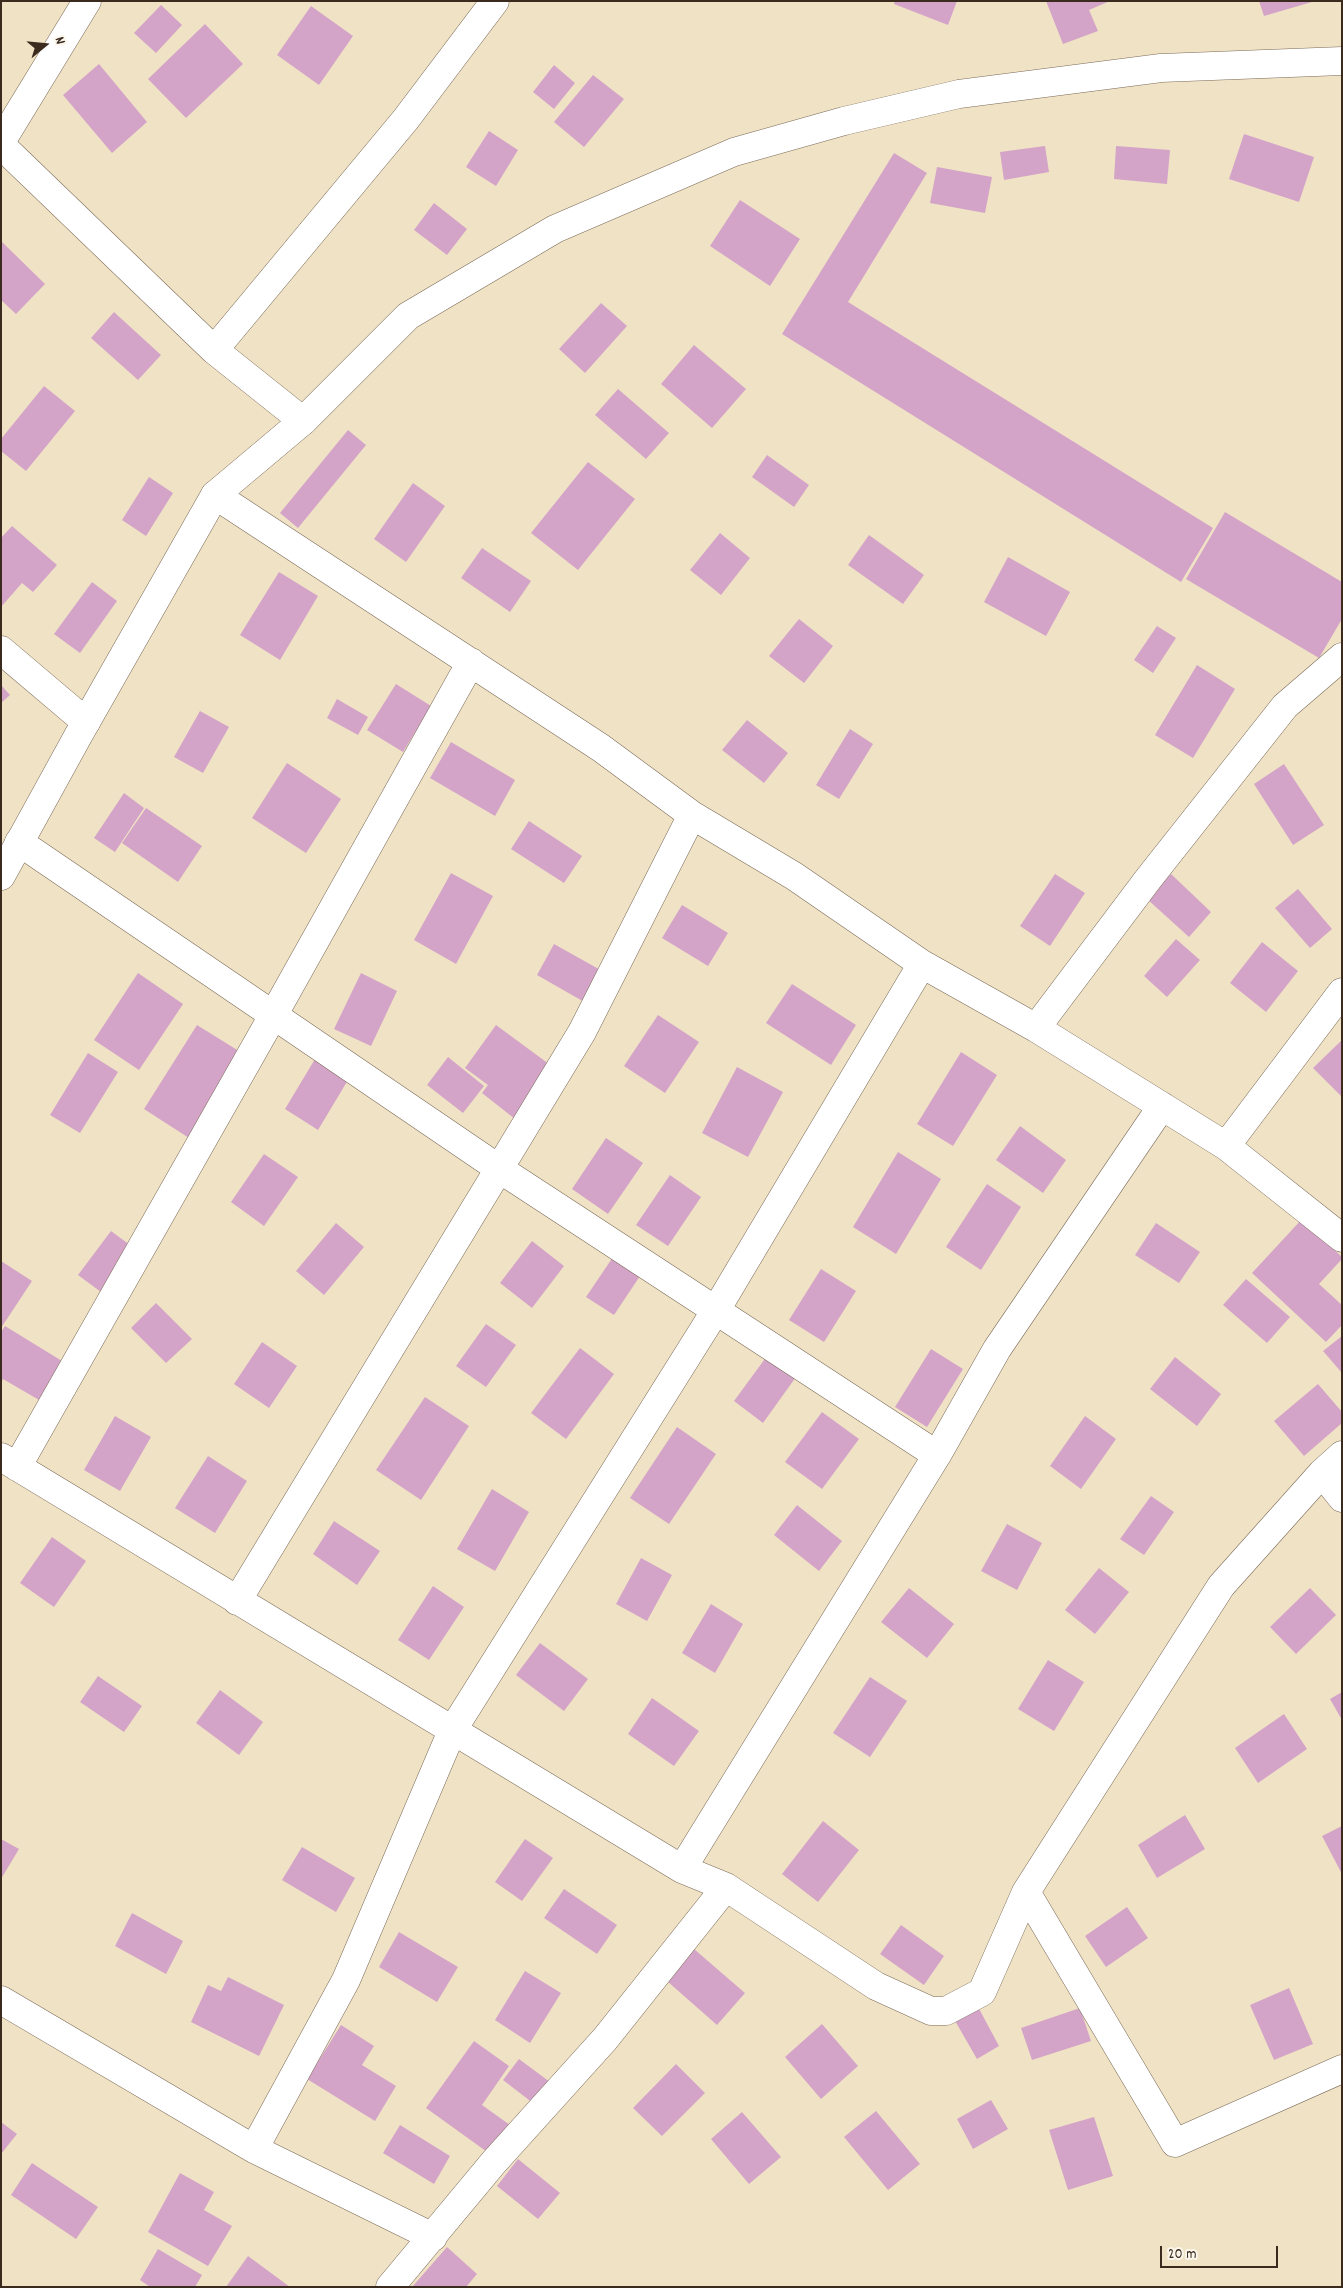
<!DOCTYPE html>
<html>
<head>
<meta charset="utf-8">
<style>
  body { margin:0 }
  #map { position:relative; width:1343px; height:2288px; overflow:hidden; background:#f0e2c5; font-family:Dekko,sans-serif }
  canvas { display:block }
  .frame { position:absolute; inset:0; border:2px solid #3b2a1e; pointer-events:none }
  .north { position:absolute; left:20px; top:20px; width:50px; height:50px; -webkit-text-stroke:4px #fbf7ec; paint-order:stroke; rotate:73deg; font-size:14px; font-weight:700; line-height:20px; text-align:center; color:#3b2a1e }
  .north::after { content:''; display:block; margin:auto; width:18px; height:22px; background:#3b2a1e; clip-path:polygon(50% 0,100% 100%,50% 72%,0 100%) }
  .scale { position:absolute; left:1160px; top:2246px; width:118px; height:22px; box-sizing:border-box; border:2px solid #3b2a1e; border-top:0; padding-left:6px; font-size:15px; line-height:18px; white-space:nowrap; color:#3b2a1e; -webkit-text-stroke:4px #fbf7ec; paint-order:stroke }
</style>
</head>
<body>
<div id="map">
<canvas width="1343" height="2288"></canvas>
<div class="frame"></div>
<div class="north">N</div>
<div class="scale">20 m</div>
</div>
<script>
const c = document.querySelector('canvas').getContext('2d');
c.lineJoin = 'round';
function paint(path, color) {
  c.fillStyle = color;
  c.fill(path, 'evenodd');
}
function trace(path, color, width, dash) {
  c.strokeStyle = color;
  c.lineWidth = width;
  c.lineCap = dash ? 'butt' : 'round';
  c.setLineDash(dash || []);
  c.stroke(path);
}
paint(new Path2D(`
  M895 1H957L948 25 894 4Z
  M1046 1H1110L1089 10 1098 31 1063 44Z
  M1259 1H1312V2L1264 16Z
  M161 5 182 25 156 53 134 33Z
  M311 6 353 36 319 85 277 55Z
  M205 24 243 64 186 118 148 79Z
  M99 64 147 122 112 153 63 95Z
  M554 65 575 83 554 109 533 92Z
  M593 75 624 99 584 147 554 122Z
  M489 131 518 150 496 186 466 167Z
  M1244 134 1314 157 1299 202 1229 179Z
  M1045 146 1049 172 1004 180 1000 152Z
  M1116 146 1170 150 1167 184 1114 179Z
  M894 153 927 173 848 302 1213 528 1181 582 782 334Z
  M937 167 992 177 985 213 930 203Z
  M740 200 800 239 770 286 710 246Z
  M434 203 467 229 447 255 414 230Z
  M1 241 45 284 16 314 1 300Z
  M601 303 627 326 585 373 559 349Z
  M114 312 161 355 138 380 91 338Z
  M694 345 746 389 712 428 661 384Z
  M44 386 75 411 26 471 1 451V439Z
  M618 389 669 433 646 459 595 415Z
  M348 430 366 445 298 528 280 513Z
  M767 455 809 485 794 507 752 477Z
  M588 462 635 499 578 570 531 533Z
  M149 477 173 493 146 536 122 520Z
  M413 483 445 506 406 562 374 539Z
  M1225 512 1342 582V619L1319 658 1186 579Z
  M12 526 57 565 33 592 22 583 1 607V538Z
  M720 533 750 558 721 595 690 570Z
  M869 535 924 575 903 604 848 565Z
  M482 548 531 581 510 612 461 578Z
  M1008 557 1070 592 1046 636 984 602Z
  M279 572 318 596 280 660 240 635Z
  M92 582 117 601 80 653 54 634Z
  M799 619 833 646 804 683 769 656Z
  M1157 626 1176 638 1153 673 1134 660Z
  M1197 665 1235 689 1193 758 1155 735Z
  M396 684 431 706 403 752 367 730Z
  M1 685 10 695 1 703Z
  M337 699 368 717 358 735 327 718Z
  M200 711 229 727 203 773 174 757Z
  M747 720 788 753 764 783 722 750Z
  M850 729 873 744 839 799 816 785Z
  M451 742 515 780 495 816 430 778Z
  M287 763 341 799 306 853 252 818Z
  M1284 764 1324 825 1293 845 1254 784Z
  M124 793 144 808 115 852 94 838Z
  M146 808 202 846 178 882 122 843Z
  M529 821 582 856 564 883 511 849Z
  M451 873 493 896 456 964 414 940Z
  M1055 874 1085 893 1050 946 1020 926Z
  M1171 874 1211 912 1189 937 1147 899Z
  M1298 889 1332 929 1310 948 1275 908Z
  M682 905 728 933 708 966 662 938Z
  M1176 939 1200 960 1167 997 1144 976Z
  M1262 942 1298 971 1266 1012 1230 983Z
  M554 944 604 972 586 1003 537 975Z
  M138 973 183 1004 139 1070 94 1040Z
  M361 973 397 991 371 1046 334 1029Z
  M792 984 856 1025 831 1065 766 1023Z
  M658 1015 699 1042 665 1093 624 1066Z
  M197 1025 242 1053 189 1138 144 1109Z
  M496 1025 553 1067 515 1119 482 1093 488 1085 465 1068Z
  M1342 1040V1097L1313 1068Z
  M961 1052 997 1075 953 1146 917 1124Z
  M88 1053 118 1072 80 1133 50 1115Z
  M448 1057 484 1086 463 1113 427 1085Z
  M315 1059 348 1080 318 1130 285 1109Z
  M737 1067 783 1092 748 1157 702 1133Z
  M1020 1126 1066 1160 1043 1193 996 1160Z
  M606 1138 643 1163 608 1214 572 1189Z
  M898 1152 941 1179 896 1254 853 1227Z
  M264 1154 298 1177 264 1226 231 1202Z
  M670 1175 701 1197 668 1246 636 1225Z
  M987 1184 1021 1207 981 1270 946 1247Z
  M1302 1219 1342 1257V1259L1319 1284 1342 1305V1325L1326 1342 1252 1273Z
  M336 1223 364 1247 324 1295 296 1271Z
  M1156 1223 1200 1252 1179 1283 1135 1255Z
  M111 1231 134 1248 101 1292 78 1275Z
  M532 1241 564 1266 532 1308 500 1283Z
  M613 1257 640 1276 614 1315 586 1297Z
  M1 1261 32 1281 1 1328Z
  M821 1269 856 1291 824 1342 789 1320Z
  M1246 1279 1290 1317 1267 1343 1223 1305Z
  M156 1303 192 1339 166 1363 131 1328Z
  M486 1324 516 1345 486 1387 456 1366Z
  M5 1326 62 1361 39 1400 3 1379 1 1383V1332Z
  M1342 1336V1373L1323 1351Z
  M262 1342 297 1366 269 1408 234 1384Z
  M580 1348 614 1374 566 1439 531 1413Z
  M931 1349 963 1369 927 1427 895 1407Z
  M767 1356 796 1377 763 1423 734 1401Z
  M1175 1357 1221 1394 1197 1426 1150 1389Z
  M1318 1384 1342 1412V1423L1304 1456 1274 1421Z
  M425 1397 469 1426 421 1500 376 1470Z
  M822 1412 859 1439 822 1489 785 1462Z
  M115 1416 151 1437 120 1491 84 1470Z
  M1085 1416 1116 1439 1081 1489 1050 1466Z
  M677 1427 716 1454 669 1524 630 1498Z
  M208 1456 247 1481 215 1533 175 1508Z
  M492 1489 529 1512 495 1571 457 1549Z
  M1151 1496 1174 1512 1144 1555 1120 1539Z
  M797 1505 842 1541 819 1571 774 1535Z
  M334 1521 380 1551 357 1585 313 1554Z
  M1007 1524 1042 1543 1017 1590 981 1571Z
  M52 1537 86 1561 54 1607 20 1583Z
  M641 1558 672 1575 647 1621 616 1604Z
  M1099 1568 1129 1592 1095 1634 1065 1610Z
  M433 1586 464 1607 429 1660 398 1640Z
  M909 1588 954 1624 927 1658 881 1622Z
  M1310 1588 1336 1615 1296 1654 1270 1627Z
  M711 1604 743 1624 715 1673 682 1653Z
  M540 1643 588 1679 564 1711 516 1675Z
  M1048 1660 1084 1682 1054 1731 1018 1709Z
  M98 1676 142 1706 124 1732 80 1702Z
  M870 1677 907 1701 870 1757 833 1733Z
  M220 1690 263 1722 239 1755 196 1723Z
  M1342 1692V1720L1330 1699Z
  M652 1698 699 1731 674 1766 628 1734Z
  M1284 1714 1307 1749 1258 1783 1235 1748Z
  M1185 1815 1205 1849 1157 1878 1138 1845Z
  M823 1821 859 1850 818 1902 782 1874Z
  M1342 1826V1874L1322 1836Z
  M1 1839 19 1849 1 1879Z
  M525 1839 553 1858 522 1901 495 1882Z
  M302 1847 355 1878 336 1912 282 1880Z
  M564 1889 617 1925 597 1954 544 1918Z
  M1127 1907 1148 1938 1106 1967 1085 1936Z
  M132 1913 183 1941 166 1974 115 1946Z
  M901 1925 944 1956 924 1985 880 1954Z
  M399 1932 458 1967 437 2002 379 1967Z
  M694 1949 745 1993 717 2025 667 1981Z
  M525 1971 561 1993 530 2043 495 2020Z
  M228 1977 284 2005 259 2056 191 2022 208 1985 221 1991Z
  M1289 1988 1313 2044 1274 2060 1250 2005Z
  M977 2005 999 2046 977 2059 954 2019Z
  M1080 2008 1091 2041 1032 2060 1021 2028Z
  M822 2024 858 2066 821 2099 785 2057Z
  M341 2025 374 2046 362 2065 396 2086 375 2121 307 2079Z
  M474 2041 509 2066 482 2105 510 2125 490 2154 426 2108Z
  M519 2059 554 2085 538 2107 503 2080Z
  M676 2064 705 2093 662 2136 633 2108Z
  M991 2100 1008 2129 973 2149 957 2119Z
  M876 2111 920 2164 888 2190 844 2137Z
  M742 2112 781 2157 749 2184 711 2139Z
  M1094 2117 1113 2176 1068 2190 1049 2130Z
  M1 2122 17 2134 1 2154Z
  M400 2125 450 2156 434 2184 383 2153Z
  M518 2159 560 2193 538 2219 497 2186Z
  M32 2163 98 2207 76 2239 11 2195Z
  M180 2173 214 2192 204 2210 232 2226 208 2266 148 2232Z
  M447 2247 477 2274 466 2287H412Z
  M158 2249 202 2275 195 2287H150L140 2280Z
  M248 2256 290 2287H226Z`), '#d4a4c8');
const minor = new Path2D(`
  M1 142 87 1
  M1 145 214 350 303 421
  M214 350 406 119 495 1
  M215 495 601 748 692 815 794 876 922 964 1036 1028 1226 1146 1342 1238
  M1 650 86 722
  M19 842 498 1168 937 1455
  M1036 1028 1149 878 1285 706 1342 657
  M1226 1146 1342 992
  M1 1457 682 1869 726 1887 876 1986 931 2011H946L982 1992 1026 1892 1221 1586 1322 1473 1342 1455
  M17 1467 274 1014 471 662
  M1322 1473 1342 1498
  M237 1601 582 1032 692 815
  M682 1869 937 1455 997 1349 1162 1106
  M1026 1892 1175 2143 1342 2069
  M1 2000 254 2149 433 2237
  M254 2149 346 1980 452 1731 716 1310 922 964
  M390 2287 494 2162 605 2039 726 1887`);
const tertiary = new Path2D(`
  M1 876 78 736 215 495 303 421 408 316 555 229 734 152 844 121 959 94 1161 68 1342 61`);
trace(minor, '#7a6a58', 29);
trace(tertiary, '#7a6a58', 29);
trace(minor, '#fff', 28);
trace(tertiary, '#fff', 28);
</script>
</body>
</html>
